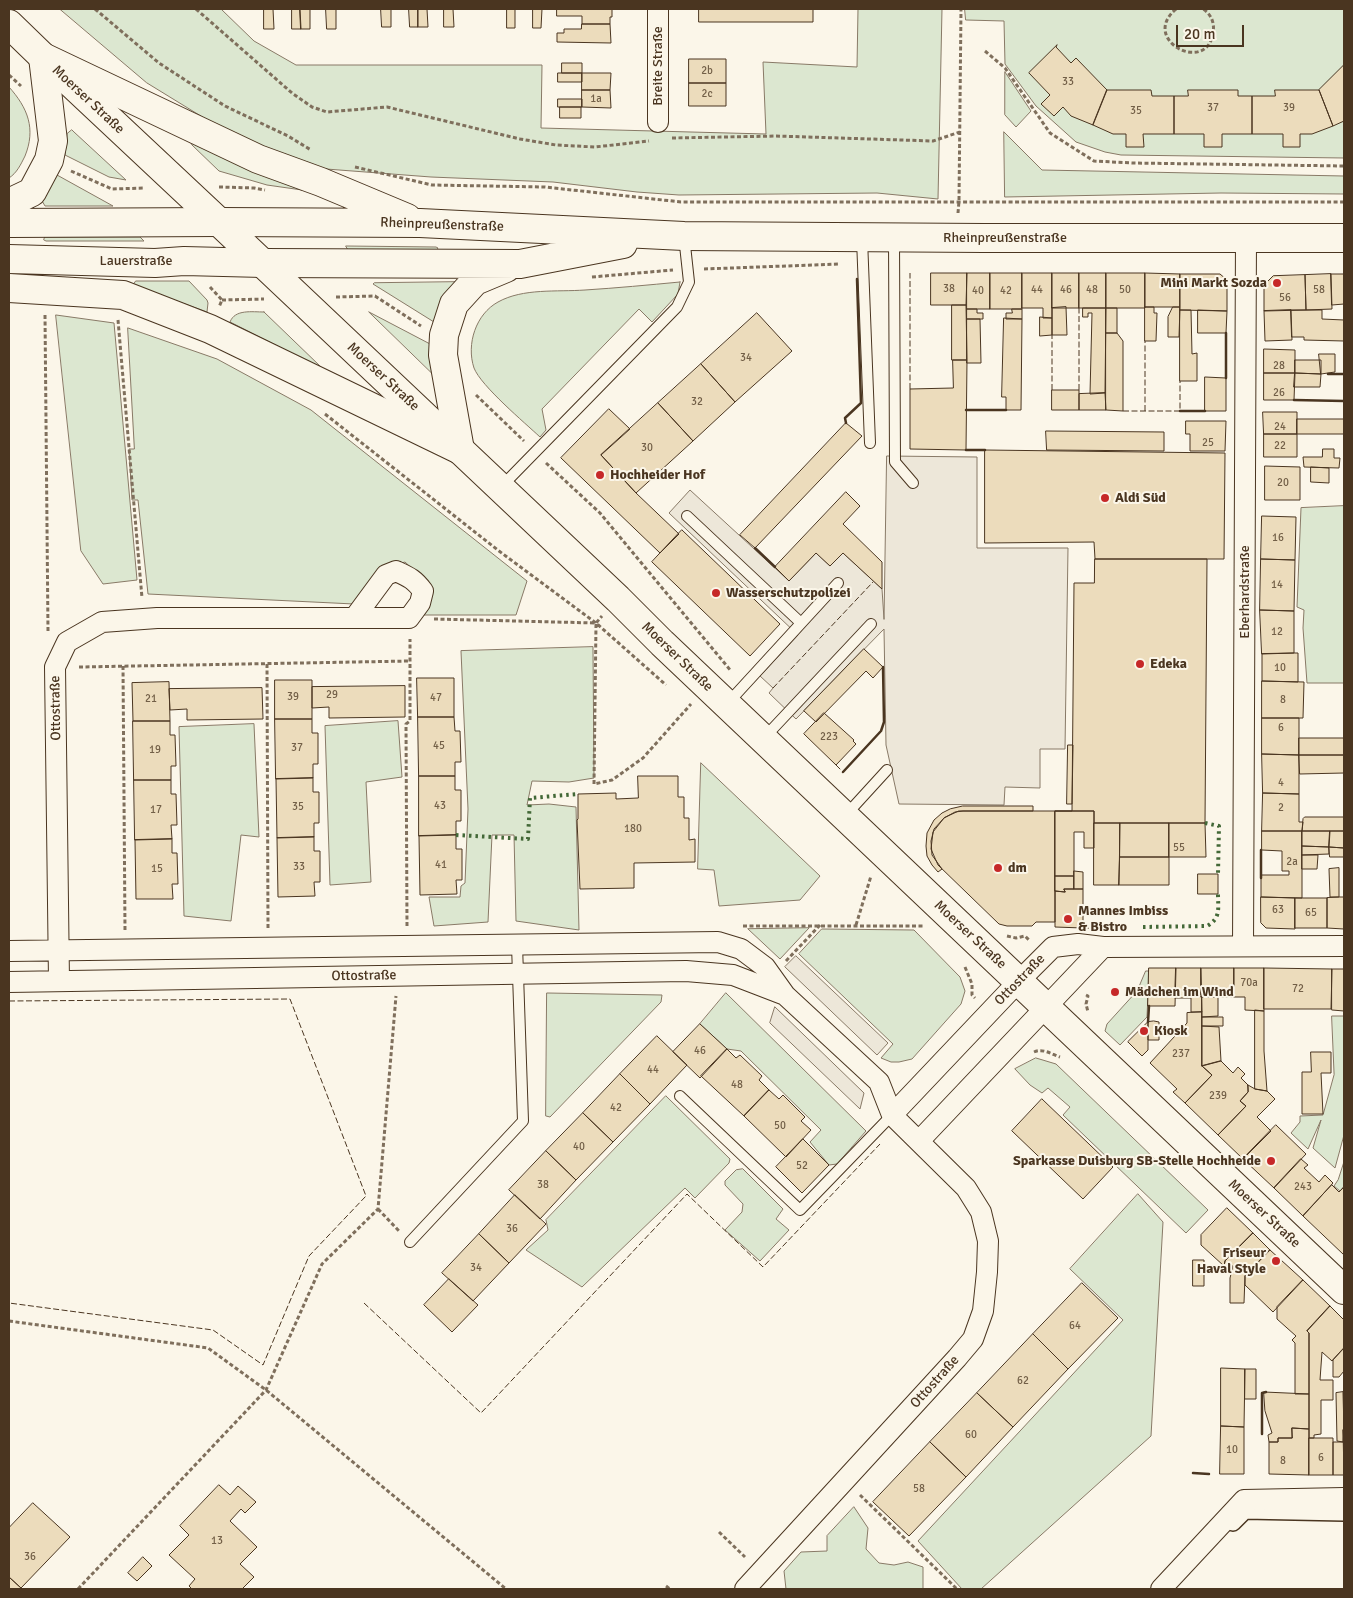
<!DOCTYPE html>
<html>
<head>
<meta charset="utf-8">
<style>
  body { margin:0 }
  #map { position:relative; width:1353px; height:1598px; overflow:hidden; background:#fbf6e9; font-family:Signika,sans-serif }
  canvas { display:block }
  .frame { position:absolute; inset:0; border:10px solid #4a3520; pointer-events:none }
  .scale { position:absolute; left:1176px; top:25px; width:68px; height:22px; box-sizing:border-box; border:2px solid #4a3520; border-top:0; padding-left:6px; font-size:15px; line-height:18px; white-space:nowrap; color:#4a3520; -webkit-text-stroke:4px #fbf6e9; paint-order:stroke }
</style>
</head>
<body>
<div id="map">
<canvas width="1353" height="1598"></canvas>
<div class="frame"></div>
<div class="scale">20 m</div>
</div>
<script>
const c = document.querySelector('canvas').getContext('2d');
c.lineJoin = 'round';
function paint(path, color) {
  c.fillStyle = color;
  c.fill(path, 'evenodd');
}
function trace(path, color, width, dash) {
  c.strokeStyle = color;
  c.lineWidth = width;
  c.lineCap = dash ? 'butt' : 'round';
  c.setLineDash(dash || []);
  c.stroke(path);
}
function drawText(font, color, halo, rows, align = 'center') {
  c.font = font + ' Signika,sans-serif';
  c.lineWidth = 4;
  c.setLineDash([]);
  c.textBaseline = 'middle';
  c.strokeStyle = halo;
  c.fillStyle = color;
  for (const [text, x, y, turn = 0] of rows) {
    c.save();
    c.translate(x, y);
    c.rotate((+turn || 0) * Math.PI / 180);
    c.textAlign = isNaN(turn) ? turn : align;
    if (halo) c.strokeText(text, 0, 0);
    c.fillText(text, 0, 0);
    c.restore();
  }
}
const green = new Path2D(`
  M60 9H221L254 41 296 65H542L541 128 766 134 763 62 857 67 858 9H942L938 199 877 193 679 195 637 192 553 182 431 177 313 168 235 137 147 83Z
  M965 9H1344V158L1121 155 1105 152 1076 142 1036 106 1005 64 1004 21 966 20Z
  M1005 72 1031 111 1016 127 1005 115Z
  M9 87C28 108 36 129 25 156 21 164 17 173 9 178Z
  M72 130 74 132 126 180 109 177 65 155 67 134Z
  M1004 132 1042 170 1344 176V194L1221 193 1005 197Z
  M194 142 266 176 302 190 267 185 219 171 192 145 191 143Z
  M57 175 113 206H45L41 199Z
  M45 237H140L144 241H46L44 240Z
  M346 246 436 247 438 248 436 251H349Z
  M136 281H189L207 300 208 303 207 312 135 286 134 284Z
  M456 282 439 308 434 322 373 284 374 283Z
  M680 282 678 294 652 322 639 309 542 409 546 430 540 437C525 423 481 386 474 368 466 344 476 314 498 302 523 288 557 292 585 290 617 288 648 285 680 282Z
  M264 312 320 366 319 367 230 322C235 309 252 312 264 312Z
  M369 312 432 345 433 374Z
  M56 315 114 323 137 580 103 584 81 551Z
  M128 328 217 359 311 410 527 581 516 615H423L431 586 405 562 382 569 354 604 148 594 138 500H132L129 449H134Z
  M1344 506V683H1307L1303 628 1304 610 1297 607 1301 508Z
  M593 647 594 778 569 782 532 781 527 805 549 804 576 807 579 930 516 921 514 835H492L488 922 434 926 429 897H460L461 886 465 883 468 809 461 651Z
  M398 721 402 777 366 782 371 882 330 885 325 726Z
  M254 724 259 837 241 835 231 921 184 916 179 727Z
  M701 763 820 876 800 900 719 906 714 870 698 869Z
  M809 928 780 959 748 929Z
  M822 929 914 930 960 977 965 991 961 1004 912 1059 899 1062H891L881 1058 893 1044 799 954Z
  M1146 971H1149L1147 1017 1120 1045 1105 1031 1107 1024 1137 991Z
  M547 993 662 995 661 1002 550 1117 546 1116Z
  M726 993 866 1131 837 1164 829 1165 810 1142 821 1130 741 1051 727 1049 700 1024Z
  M1332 1016H1344V1135L1335 1168 1313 1148 1321 1120 1308 1149 1291 1133 1300 1122V1116L1323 1115 1334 1075Z
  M1036 1058 1056 1064 1208 1210 1186 1233 1063 1115 1070 1107 1048 1088 1042 1093 1030 1085 1015 1069Z
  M666 1096 730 1159 729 1163 695 1198 685 1188 582 1287 526 1250 548 1230 546 1220Z
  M1344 1162V1186L1340 1191 1334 1186 1338 1180Z
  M743 1169 783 1209 776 1219 789 1230 760 1261 725 1230 742 1212 743 1204 725 1185V1181L736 1170Z
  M1138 1194 1163 1222 1151 1436 981 1589H962L918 1541 1123 1320 1070 1269Z
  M854 1507 868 1528 866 1549 879 1563 894 1565 908 1562 923 1567V1589H786L784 1571 801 1552 827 1551V1536Z`);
paint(green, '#dce7d0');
trace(green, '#887966', 1);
const parking = new Path2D(`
  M887 456 977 457V548H1068L1065 749H1040V788L1005 787 1004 805 899 804 886 745 884 629 796 719 769 693 773 688 760 676 798 635 669 513 690 490 789 581 816 553 830 566 843 553 882 589 884 619Z
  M796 956 888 1043 877 1055 785 967Z
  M775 1007 864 1093 860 1109 770 1023Z`);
paint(parking, '#ede7d9');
trace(parking, '#887966', 1);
const building = new Path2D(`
  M264 9H273L274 29H264Z
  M292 9H300L301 29H292Z
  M300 9H310V29H301Z
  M326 9H336V29H327Z
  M381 9H391V27H382Z
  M409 9H418V27H410Z
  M418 9H427L428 27H418Z
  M444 9H453L454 27H444Z
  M507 9H515V28H507Z
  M533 9H542L541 28H533Z
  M557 9H612V17H610V24H582V16H557Z
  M699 9H813V22H699Z
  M582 24H610L611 43 557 42V33H564V29H581Z
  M1057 45 1056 47 1071 63 1076 58 1107 90 1093 125 1071 116 1063 107 1054 116 1041 104 1050 95 1029 73Z
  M689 59H726V83H689Z
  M562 63H582V73H562Z
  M1344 65V121L1333 126 1319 90Z
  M558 73H582V82H558Z
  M582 73H611L610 90H582Z
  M689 83H726V106H689Z
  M582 90H610L611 108 582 107Z
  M1107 90H1151L1152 96H1174V134H1143L1144 147H1126V134H1113L1093 125Z
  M1188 90H1238V96H1252V134H1222V147H1204V134H1174V96H1188Z
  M1275 90H1319L1333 126 1312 134H1300V147H1283V134H1252V96H1275Z
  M558 99H582V107H558Z
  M560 107H581V118H560Z
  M931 273H967L966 305H931Z
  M967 273H990V309H967Z
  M990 273H1022V309H990Z
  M1022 273H1052V318H1043V308H1022Z
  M1052 273H1079V308H1052Z
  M1079 273H1106V308H1079Z
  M1106 273H1145V308H1106Z
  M1145 273 1180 274V307H1145Z
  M1180 274H1220L1227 280V311L1180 310Z
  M1331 274H1344V304L1332 305Z
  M1331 274 1332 309 1306 310 1305 275Z
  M1305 275 1306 310 1264 311V285L1273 276Z
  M952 305H966L967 360H952Z
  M1066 307 1067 335H1052V308Z
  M1145 307H1154V313H1157L1156 341H1145Z
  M1173 307H1180L1179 337H1168V317Z
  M1083 308H1106L1105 393 1090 394 1092 313H1088V317H1083Z
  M1106 308H1117V333H1106Z
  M967 309H977V313H983V319H967Z
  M1012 309H1022V319H1006V313H1012Z
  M1180 310H1191L1192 354 1197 353V381H1180Z
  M1198 310 1227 311 1226 333H1198Z
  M1291 310 1292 340 1265 341 1264 311Z
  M1291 310H1322V319L1344 320V341L1304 340V337H1292Z
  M757 313 792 351 735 402 701 364Z
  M1040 317 1052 318V335L1040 336Z
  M1004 318 1022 319 1021 410H1006V397H1002Z
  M967 319H980L981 363H967Z
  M1106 333H1117L1123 341V411L1106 410Z
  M1264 349 1295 350V373H1264Z
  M1319 354H1335V372L1321 374Z
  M953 360H967L966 450 910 449V389L953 388Z
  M1295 360H1321V374L1295 373Z
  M701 364 735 402 693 441 658 403Z
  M1264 373H1295L1294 400H1264Z
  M1295 373 1321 374 1320 387H1294Z
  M1205 377 1226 378V411H1205Z
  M1052 390H1079V410H1052Z
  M1105 393 1106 410H1079V394Z
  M658 403 693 441 636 493 601 455Z
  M609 409 630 429 601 455 636 493 679 534 660 553 561 458Z
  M1263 412H1297V434H1264Z
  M1297 419H1344V434H1297Z
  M1186 421H1226L1225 451H1190V434H1186Z
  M846 423 862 436 755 548 740 535Z
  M1046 431 1164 432V451L1047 450Z
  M1264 434H1297V457H1264Z
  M1323 449H1334V458H1340L1339 468 1304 467 1303 457H1322Z
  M985 450 1225 453 1224 559H1095L1094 542 985 543Z
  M1265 466 1300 467V500H1265Z
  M1311 467 1329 468V483L1311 482Z
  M846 492 860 506 843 524 882 562V589L843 553 830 566 816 553 789 581 775 567Z
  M1262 516 1296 517 1295 560 1261 559Z
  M682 530 780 624 750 656 652 562Z
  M1095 559H1207L1205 823H1094V811H1055H1072L1074 583H1094Z
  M1261 559 1295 560 1294 611 1260 610Z
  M1260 610 1294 611V653L1262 654Z
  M864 649 883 667 873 678 866 671 816 722 804 711Z
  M1294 653H1298V682L1262 681V654Z
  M417 678H454V717H418Z
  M275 680H312V719H275Z
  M1262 681 1304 682 1303 718H1262Z
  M169 682 170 721H133L132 683Z
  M405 686V717L329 718V707L312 708V687Z
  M262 688 263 719 187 720V709L170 710 169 689Z
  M824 713 854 740 853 741 856 744 836 765 804 734Z
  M418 717H454L455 731H460L461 762H455V776H419Z
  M1262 718H1299V755L1262 754Z
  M275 719H312V733H318V764H313V778L276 779Z
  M133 721H170V735H175L176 766H171V780H134Z
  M1299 738H1344V755H1299Z
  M1068 745H1073L1072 804H1067Z
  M1262 754 1299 755V794L1263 793Z
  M1299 755H1344V773L1300 774Z
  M419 776H455V790H461V821H456V835L419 836Z
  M638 776H678V797H684V818H689V840L695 839V862L634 863V888L580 889 577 820 578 819V794L616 793V799L638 798Z
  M313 778V792H319V823H314V837L277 838 276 779Z
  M134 780H171V794H176L177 825H171L172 839 135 840Z
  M1263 793 1299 794V822H1303L1302 831H1262Z
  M963 806H1033V811H963L955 812 944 818 934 829 931 841 932 855 942 869 938 872 932 865 927 856 926 846 927 833 934 820 942 813 950 809Z
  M959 811H1055V922H1036L1032 926H1007L999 924 938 865 931 849 933 832 944 818Z
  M1055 811H1094V848H1084V832H1074V876H1055Z
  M1305 817H1344V831H1302L1303 819Z
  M1094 823H1120L1119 885H1094Z
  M1120 823H1169V857H1120Z
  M1169 823H1205L1206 857H1169Z
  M1262 831H1302V898L1261 897V875H1289V871H1282V851L1262 850Z
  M1302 831H1330L1329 847 1302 846Z
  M1330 831H1344V848L1329 847Z
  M456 835V849H462V880H456L457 894 420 895 419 836Z
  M314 837V851H320V882H314L315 896 278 897 277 838Z
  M172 839V853H177L178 884H172L173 899H136L135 840Z
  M1302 846 1329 847V854L1302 855Z
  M1329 847 1344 848V857H1330Z
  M1302 855H1318L1317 869H1302Z
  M1120 857H1169V885H1119Z
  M1339 868V897H1330L1329 869Z
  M1074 871 1083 872V889H1074Z
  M1198 874H1218V894H1198Z
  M1055 876H1074V889H1064L1065 892 1055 891Z
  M1064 889H1083V928L1055 927V891L1065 892Z
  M1261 897 1295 898V929L1266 928 1261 923Z
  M1339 897H1344V929L1327 928V898Z
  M1295 898H1327V928H1295Z
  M1149 968H1176L1175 1006H1148Z
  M1176 968H1201L1202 1012H1191V998H1175Z
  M1201 968H1234V997H1201Z
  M1234 968H1264V1011L1245 1010V997H1234Z
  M1264 968 1332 969 1331 1009H1264Z
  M1332 969H1344V1011L1332 1010Z
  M1202 997H1218V1016L1202 1017Z
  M1255 1010 1264 1011V1051L1267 1091 1255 1089Z
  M1202 1012V1066L1212 1075 1185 1103 1173 1092 1177 1089 1150 1063 1187 1023V1013Z
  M1202 1017H1223V1026H1202Z
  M1154 1021 1159 1022V1040H1148V1022Z
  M1148 1022V1050L1142 1056 1128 1042Z
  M700 1024 727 1049 700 1078 673 1052Z
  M1202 1026 1219 1027 1221 1061 1202 1066Z
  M657 1036 687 1065 650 1104 620 1074Z
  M727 1049 736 1058 740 1055 762 1076 759 1080 769 1090 744 1116 701 1076Z
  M1311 1052H1331V1073H1321L1323 1114H1302V1072H1311Z
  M1221 1061 1233 1073 1238 1067 1245 1074 1241 1078 1248 1085V1092L1240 1101 1246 1106 1218 1135 1185 1103 1212 1075 1202 1066Z
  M620 1074 650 1104 613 1142 583 1113Z
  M1248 1085 1255 1089 1267 1091 1275 1099 1257 1117 1271 1131 1243 1159 1218 1135 1246 1106 1240 1101 1248 1092Z
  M769 1090 779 1099 783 1095 805 1117 801 1121 811 1130 786 1157 744 1116Z
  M1042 1099 1113 1167 1083 1199 1012 1131Z
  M583 1113 613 1142 576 1180 546 1151Z
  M1276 1125 1306 1154 1274 1188 1243 1159Z
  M803 1139 829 1165 802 1193 776 1167Z
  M546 1151 576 1180 540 1219 509 1190Z
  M1301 1159 1308 1165 1304 1168 1319 1182 1325 1175 1333 1183 1303 1216 1274 1188Z
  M1332 1185 1339 1192 1344 1187V1255L1303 1216Z
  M515 1195 546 1224 509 1263 479 1234Z
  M1227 1208 1253 1233 1225 1261 1224 1266 1201 1245V1235Z
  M1253 1233 1270 1250 1245 1276 1244 1303H1230V1278L1233 1266H1224L1225 1261Z
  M479 1234 509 1263 473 1301 442 1273Z
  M1270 1250 1303 1280 1273 1312 1245 1285V1276Z
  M1193 1260H1204V1286H1193Z
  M449 1279 478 1305 452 1332 424 1305Z
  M1303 1280 1330 1306 1307 1331 1309 1333V1394H1295V1343L1292 1340 1296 1336 1277 1319V1307Z
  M1082 1283 1118 1318 1068 1369 1033 1334Z
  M1330 1306 1344 1320V1348L1332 1361 1322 1352 1320 1380H1333V1400H1321V1434L1314 1435V1438H1309V1333L1307 1331Z
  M1033 1334 1068 1369 1013 1427 977 1393Z
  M1344 1348V1371L1339 1377H1333V1360Z
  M1221 1368 1245 1369 1244 1427 1221 1426Z
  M1245 1369H1256V1399H1245Z
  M1264 1392 1309 1394V1429L1292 1428V1438H1278V1442H1269L1268 1435 1272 1433 1265 1411Z
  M1343 1392 1344 1430 1343 1442 1337 1441 1336 1393Z
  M977 1393 1013 1427 966 1477 930 1442Z
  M1221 1426 1244 1427V1474H1220Z
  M1292 1428 1309 1429V1475L1269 1474V1442H1278V1438H1292Z
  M1343 1430 1344 1475H1333V1442H1343Z
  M1309 1438H1333V1475H1309Z
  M930 1442 966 1477 909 1536 873 1502Z
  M219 1485 230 1495 238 1486 256 1502 245 1513 241 1509 230 1521 257 1547 240 1564 254 1577 242 1589H192L189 1586 195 1579 169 1555 189 1535 180 1526Z
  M33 1503 70 1537 21 1588 9 1577V1528Z
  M143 1557 152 1566 137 1581 128 1573Z
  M9 1577 21 1588V1589H9Z`);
paint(building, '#ecdcbc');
trace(building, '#4a3520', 1);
const service = new Path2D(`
  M862 239 870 443
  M894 239 895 462 913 483
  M501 487 677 307 689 282 684 236
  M687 516 801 623
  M727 704 838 583
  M764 738 871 624
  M845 816 887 770
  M680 1096 800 1210 892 1115
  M410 1242 523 1121 517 945`);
const pedestrian = new Path2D(`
  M1233 1523 1245 1511 1344 1513`);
const minor = new Path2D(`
  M658 122V9
  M1243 946 1246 238
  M9 951 718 942 741 949 765 967 785 995 879 1082 892 1115 966 1188 981 1212 988 1241 987 1272 983 1311 973 1339 957 1358 745 1589
  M59 981 55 667 67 642 102 622 157 618H409L420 603 423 591C414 579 409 577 396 571L386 575 355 617
  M9 982 686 971 733 975 785 995
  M892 1115 1019 981 1053 947 1078 944 1103 947 1344 946
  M919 1141 1103 947
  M1161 1589 1244 1500 1344 1498`);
const secondary = new Path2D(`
  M9 24 43 57 219 222 618 599 662 643 1344 1290`);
const primary = new Path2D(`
  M43 57 258 159 321 182 407 218
  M9 203 32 192 49 160 53 141 43 57
  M9 223 219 222 420 223 684 236 984 238H1344
  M9 259 155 263 184 261 263 263 520 264 623 244
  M9 288 123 295 210 329 460 450
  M460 450 443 355 444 335 454 304 475 281 506 268`);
trace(service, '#4a3520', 12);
trace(pedestrian, '#4a3520', 18);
trace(minor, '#4a3520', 22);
trace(secondary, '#4a3520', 30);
trace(primary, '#4a3520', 30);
trace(new Path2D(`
  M95 9 159 63 225 106 288 136 311 150
  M196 9 292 93 312 107 327 112 387 107 520 139 556 145 595 147 649 141
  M1176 9C1139 40 1207 75 1213 33 1215 23 1211 14 1203 9
  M985 51 1005 68 1050 133 1094 161 1133 163 1344 166
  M9 75 21 86
  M672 138 776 136 933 141 960 132
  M355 167 432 185 545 187 681 202H1344
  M71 171 112 189 145 188
  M219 187 254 188 265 190
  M958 213 959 201 961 9
  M704 269 840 264
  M592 277 673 270
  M210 287 222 300 219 307
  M336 297 375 296 421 326
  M222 300 264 299
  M45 315 48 631
  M118 320 142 598
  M476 395 524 441
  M325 414 499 551 596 623 666 685
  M546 463 600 513 731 671
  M434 619 596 623 602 616
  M596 624 594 784 612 780 643 758 691 704
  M267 664 268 928
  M123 666 125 930
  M79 667 410 661
  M856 925 871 876
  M407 926 406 724 410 721V639
  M743 926H924
  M1007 936 1016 938 1025 936 1029 940
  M786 961 820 925
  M965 967 972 984V995L975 998
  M1086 995 1088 996 1086 1004 1088 1012
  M1034 1052C1043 1048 1051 1054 1060 1057
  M378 1209 400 1232
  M9 1321 208 1348 266 1390 506 1589
  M860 1495 957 1589
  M719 1532 745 1557
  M666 1586 670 1589
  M78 1589 266 1390 322 1264 378 1209 396 996`), '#7f6f5c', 3, [4, 2.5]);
trace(service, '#fbf6e9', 10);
trace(pedestrian, '#fbf6e9', 15);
trace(minor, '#fbf6e9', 20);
trace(secondary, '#fbf6e9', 28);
trace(primary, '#fbf6e9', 28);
trace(new Path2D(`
  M1205 823 1219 826 1218 874
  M456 835 528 839 530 798 578 794
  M1143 927 1207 926C1221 918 1218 909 1218 894`), '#436837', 4, [2.5, 4]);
trace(new Path2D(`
  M910 389V273
  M1052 390V335
  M1079 390V308
  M1123 411H1180V381
  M1145 411V341
  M773 688 873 582
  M836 765 843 772
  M1083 928H1119
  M9 1001 290 999 366 1196 309 1256 263 1365 213 1330 9 1303
  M364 1303 481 1413 687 1194 763 1267 880 1144`), '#4a3520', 1, [6, 2.5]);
trace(new Path2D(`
  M1328 374H1344
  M1226 378V333
  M1294 400 1344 401
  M966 410H1006
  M1180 411H1205
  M846 423 845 418 861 403 857 279
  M966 450H985
  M755 548 775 567
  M843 772 881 731 884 722 883 667
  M1261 878V850
  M1148 1022 1149 1006
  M1262 1434V1393L1266 1392
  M1193 1473 1209 1474`), '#4a3520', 2.5);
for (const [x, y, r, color] of [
  [1277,283,5,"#c62828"],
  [600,475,5,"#c62828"],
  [1105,498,5,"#c62828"],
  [716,593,5,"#c62828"],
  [1140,664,5,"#c62828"],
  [998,868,5,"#c62828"],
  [1068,919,5,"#c62828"],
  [1115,992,5,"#c62828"],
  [1144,1031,5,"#c62828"],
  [1271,1161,5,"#c62828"],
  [1276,1261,5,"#c62828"]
]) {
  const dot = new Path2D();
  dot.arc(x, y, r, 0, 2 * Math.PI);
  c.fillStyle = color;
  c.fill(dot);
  trace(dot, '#fbf6e9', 2);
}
drawText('11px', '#725f47', null, [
  ["2b",707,71],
  ["33",1068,82],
  ["2c",707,94],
  ["1a",596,99],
  ["37",1213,108],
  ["39",1289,108],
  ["35",1136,111],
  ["38",949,289],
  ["44",1037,290],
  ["46",1066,290],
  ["48",1092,290],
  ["50",1125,290],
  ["58",1319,290],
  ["40",978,291],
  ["42",1006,291],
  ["56",1285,298],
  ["34",746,358],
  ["28",1279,366],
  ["26",1279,393],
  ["32",697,402],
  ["24",1280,427],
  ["25",1208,443],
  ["22",1280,446],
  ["30",647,448],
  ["20",1283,483],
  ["16",1278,538],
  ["14",1277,585],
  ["12",1277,632],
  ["10",1280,668],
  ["29",332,695],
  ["39",293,697],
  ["47",436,698],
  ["21",151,699],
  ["8",1283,700],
  ["6",1281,728],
  ["223",829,737],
  ["45",439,746],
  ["37",297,748],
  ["19",155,750],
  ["4",1281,783],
  ["43",440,806],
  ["35",298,807],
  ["2",1281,808],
  ["17",156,810],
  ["180",633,829],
  ["55",1179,848],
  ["2a",1292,862],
  ["41",441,865],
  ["33",299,867],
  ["15",157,869],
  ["63",1278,910],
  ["65",1311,913],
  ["70a",1249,983],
  ["72",1298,989],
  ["46",700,1051],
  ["237",1181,1054],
  ["44",653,1070],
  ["48",737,1085],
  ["239",1218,1096],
  ["42",616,1108],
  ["50",780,1126],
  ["40",579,1147],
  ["52",802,1166],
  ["38",543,1185],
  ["243",1303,1187],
  ["36",512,1229],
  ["34",476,1268],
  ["64",1075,1326],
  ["62",1023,1381],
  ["60",971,1435],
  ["10",1232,1450],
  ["6",1321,1458],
  ["8",1283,1461],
  ["58",919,1489],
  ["13",217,1541],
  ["36",30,1557]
]);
drawText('14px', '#4a3520', '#fbf6e9', [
  ["Breite Straße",658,66,-90],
  ["Moerser Straße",88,100,43],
  ["Rheinpreußenstraße",442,225,2],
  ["Rheinpreußenstraße",1005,238],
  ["Lauerstraße",136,261],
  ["Moerser Straße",383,377,43],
  ["Eberhardstraße",1245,592,-90],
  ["Moerser Straße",677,657,44],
  ["Ottostraße",56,708,-91],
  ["Moerser Straße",970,935,43],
  ["Ottostraße",364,976,-1],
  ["Ottostraße",1020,980,-46],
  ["Moerser Straße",1264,1214,43],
  ["Ottostraße",935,1382,-48]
]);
drawText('bold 14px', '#4a3520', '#fbf6e9', [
  ["Mini Markt Sozda",1267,283,"right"],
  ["Hochheider Hof",610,475],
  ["Aldi Süd",1115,498],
  ["Wasserschutzpolizei",726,593],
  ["Edeka",1150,664],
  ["dm",1008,868],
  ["Mannes Imbiss",1078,911],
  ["& Bistro",1078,927],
  ["Mädchen im Wind",1125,992],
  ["Kiosk",1154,1031],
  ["Sparkasse Duisburg SB-Stelle Hochheide",1261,1161,"right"],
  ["Friseur",1266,1253,"right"],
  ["Haval Style",1266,1269,"right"]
], 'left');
</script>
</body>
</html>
